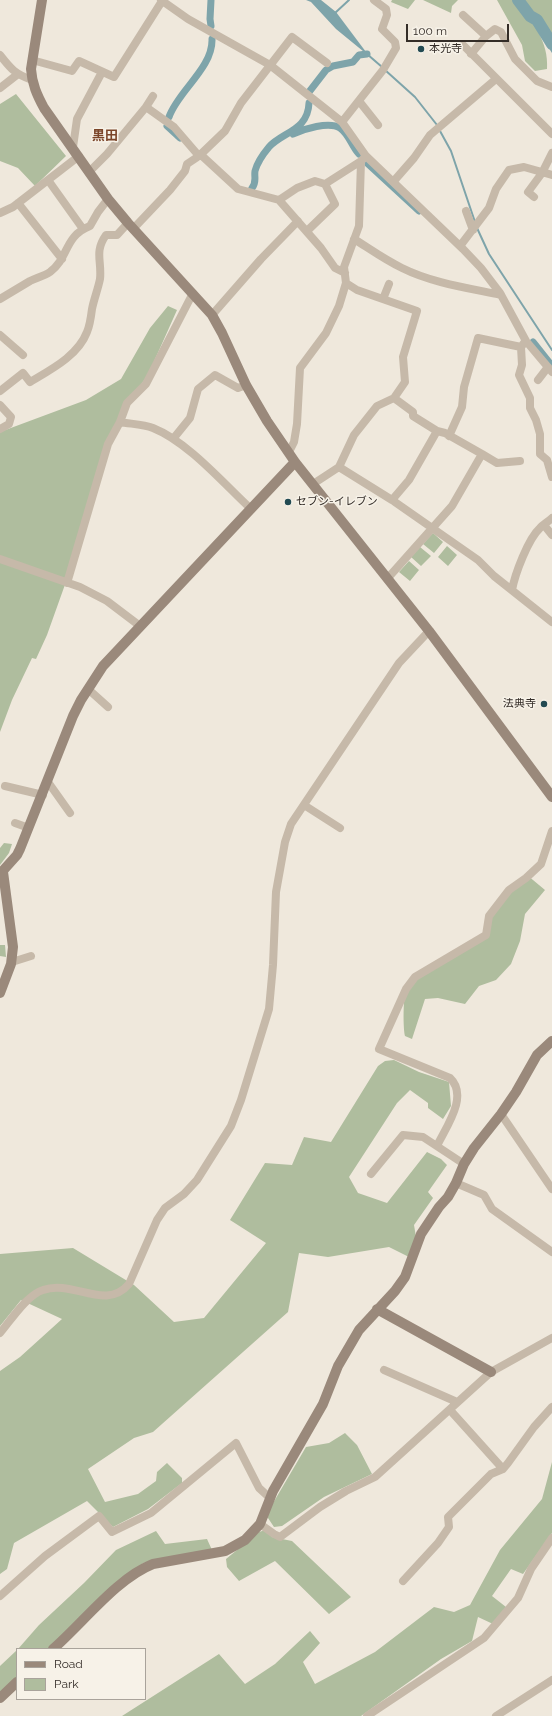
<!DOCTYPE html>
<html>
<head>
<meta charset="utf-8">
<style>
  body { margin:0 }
  #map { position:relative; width:552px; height:1716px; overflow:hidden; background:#efe8dc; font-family:Raleway,sans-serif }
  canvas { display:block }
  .legend { position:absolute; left:16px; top:1648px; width:130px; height:52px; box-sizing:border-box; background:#f7f2e8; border:1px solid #a9a39b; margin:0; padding:5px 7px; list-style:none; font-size:12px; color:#342d28 }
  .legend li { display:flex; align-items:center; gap:8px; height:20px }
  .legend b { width:20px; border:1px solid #a9a39b }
  .scale { position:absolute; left:406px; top:24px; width:103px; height:18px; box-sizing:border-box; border:2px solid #342d28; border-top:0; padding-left:5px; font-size:12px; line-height:14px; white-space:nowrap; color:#342d28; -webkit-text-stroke:3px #f7f2e8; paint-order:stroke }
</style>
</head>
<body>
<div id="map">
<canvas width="552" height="1716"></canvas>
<ul class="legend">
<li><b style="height:5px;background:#9a897b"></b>Road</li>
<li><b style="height:11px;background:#afbd9e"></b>Park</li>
</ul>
<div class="scale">100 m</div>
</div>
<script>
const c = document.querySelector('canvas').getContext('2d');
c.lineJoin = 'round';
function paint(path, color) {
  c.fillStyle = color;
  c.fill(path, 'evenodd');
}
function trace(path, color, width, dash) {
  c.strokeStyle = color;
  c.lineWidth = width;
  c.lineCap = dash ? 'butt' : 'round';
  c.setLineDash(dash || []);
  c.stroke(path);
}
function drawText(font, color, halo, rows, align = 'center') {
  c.font = font + ' Raleway,"Noto Sans JP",sans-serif';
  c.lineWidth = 3;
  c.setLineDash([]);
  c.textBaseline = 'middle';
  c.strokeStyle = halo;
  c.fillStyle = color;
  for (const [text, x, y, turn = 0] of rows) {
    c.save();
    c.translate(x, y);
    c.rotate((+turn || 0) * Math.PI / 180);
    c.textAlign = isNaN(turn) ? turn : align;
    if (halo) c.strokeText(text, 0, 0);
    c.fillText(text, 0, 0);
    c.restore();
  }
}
paint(new Path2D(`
  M392 0H415L408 9 391 2Z
  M423 0H458L452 6 451 13Z
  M497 0H517C532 22 549 41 547 69L535 71 525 61 522 45Z
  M523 0H552V34Z
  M16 94 66 156 35 186 18 168 0 161V104Z
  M168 306 177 310 148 375 120 413 72 565 47 635 36 659 32 658 12 700 0 732V432L86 400 121 379 150 328Z
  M433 533 443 542 434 553 423 544Z
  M447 546 457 555 448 566 438 557Z
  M420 547 431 556 421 566 411 557Z
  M409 561 419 570 410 581 399 572Z
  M4 843 12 844 9 853 0 865V848Z
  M527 875 545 890 525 914 520 941 511 964 496 980 479 986 465 1004 438 998 425 999 412 1039 405 1036C403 1028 403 998 406 990 412 975 470 944 485 935L489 916Z
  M0 945H5L6 957 0 956Z
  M394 1060 419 1072 449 1082 451 1106 443 1119 428 1108V1103L410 1090 397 1103 349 1177 358 1193 387 1203 427 1152 441 1159 447 1165 428 1192 433 1198 414 1225 416 1237 409 1257 389 1247 328 1257 299 1253 288 1312 153 1432 134 1438 88 1469 105 1502 138 1494 156 1481 157 1472 167 1463 182 1478V1483L148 1509 113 1527 87 1501 14 1543 7 1569 0 1574V1371L20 1357 62 1319 21 1300 0 1326V1254L73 1248 134 1285 174 1322 204 1318 266 1243 230 1220 265 1163 292 1165 304 1137 331 1142 378 1066 385 1061Z
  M345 1433 357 1445 372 1474 324 1497 282 1526 274 1527 266 1515 306 1447 329 1443Z
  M552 1462V1533L523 1574 511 1569 492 1596 506 1607 493 1624 478 1617 472 1641 441 1659 361 1716H122L219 1654 245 1684 275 1664 310 1631 320 1643 303 1662 315 1684 375 1652 434 1607 454 1612 470 1605 500 1550 542 1499Z
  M265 1530 272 1537 292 1541 351 1597 329 1614 275 1561 239 1581 227 1567 226 1559 259 1532Z
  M156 1531 165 1544 207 1539 212 1550 143 1563 76 1622 49 1649H18L39 1625 84 1583 116 1550Z
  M17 1650V1681L0 1697V1666Z`), '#afbd9e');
paint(new Path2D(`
  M306 0H321L336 12 369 56 336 29 311 2Z
  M537 20 552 36V53L531 21Z`), '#7ea4aa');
trace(new Path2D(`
  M335 13 349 0
  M367 54 382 67
  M385 70 415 97 437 125
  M440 131 451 151 475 222
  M477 228 489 254 552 350`), '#7ea4aa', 2);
trace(new Path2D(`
  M211 0 210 19 211 26
  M309 92 326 70 333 66 353 62 359 55 367 54
  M169 117C178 91 213 68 212 39
  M167 126 180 138
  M293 134C304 129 329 121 340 128 349 134 352 147 359 154
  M368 164 419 211
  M252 188C257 182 254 177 255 171 257 163 264 153 269 147 282 132 308 131 309 103
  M533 342 552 366`), '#7ea4aa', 7);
trace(new Path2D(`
  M518 0 530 16 537 20 552 44`), '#7ea4aa', 12);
trace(new Path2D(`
  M161 0 188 19 270 65 342 122 366 156 463 249 481 268 500 293 526 341 552 372
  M463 15 486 36 471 54
  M486 36 495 29 501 32 515 59 537 81 552 87
  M463 45 552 134
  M0 55C11 69 15 74 32 80
  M32 60 72 71 79 61 114 77 162 1
  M0 88 18 74
  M359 101 378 125
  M146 107 153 96
  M342 122 383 70 396 48 395 42 382 29 387 15 386 9 374 0
  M73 147 77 119 102 72
  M200 154 238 189 279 200 297 188 315 181 325 184 361 161
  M90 171 107 154 146 107 174 127 199 156
  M48 180 83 229
  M393 182 414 158 430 135 496 79
  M534 197 528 192 542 173 552 153
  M279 200 321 248 335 268 345 273
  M18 203 62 259
  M466 211 473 230
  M0 213 13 207 79 156
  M133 229 170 190 185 171 187 164 199 156 225 131 241 103 292 37 327 63
  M307 231 335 204 325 184
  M354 239C370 249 385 260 402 268 432 283 468 288 501 295
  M460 246 489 208 496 189 509 170 524 167 552 175
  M346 283 357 290 417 311 403 357 405 382 394 398
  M0 299C10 293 20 287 30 281 36 278 44 276 50 272 69 258 64 236 90 226L98 212 108 199
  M383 299 389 284
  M212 315 261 259 298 221
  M0 335 23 355
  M524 343 521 347 522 365 519 375 530 398V408L536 420 540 434V454L547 460 552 477
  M538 380 548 367
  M0 391 23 373 30 382C50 370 78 356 87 332 90 325 91 317 92 309 94 299 98 289 100 279 102 261 94 252 106 235H117L128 223
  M0 405 11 417 9 424 0 429
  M120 422 127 403 146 384 193 293
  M449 436 462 407 464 387 478 338 521 347
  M173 439 190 418 198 389 215 375 238 388 246 385
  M289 452 294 442 297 424 300 368 326 333 339 306 346 283 344 267 359 226 361 161 366 156
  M482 454 497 463 520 461
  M339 467 392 500 478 560 494 576 552 622
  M313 484 339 467 354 435 377 406 394 398 413 412V416L437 431
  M544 525 552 535
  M0 559 80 587 107 601 140 626
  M387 579 452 506 482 454 445 433 437 431 409 480 392 500
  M67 583 108 444 120 422C130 424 143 424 153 428 188 442 223 483 250 508
  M512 590C515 574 528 539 540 528 543 524 548 522 552 518
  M88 689 108 707
  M48 782 70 813
  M5 786 43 795
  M304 805 340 828
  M15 823 29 828
  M12 962 31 956
  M501 1114 552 1189
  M437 1146C446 1127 469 1096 450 1078L379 1049 406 989 415 977 486 935 489 916 509 890 526 878 541 864 552 831
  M371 1174 403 1135 423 1137 464 1164
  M456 1183 484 1195 492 1209 552 1252
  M0 1333C11 1320 27 1295 43 1290 73 1279 105 1312 129 1284L157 1220 165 1208 184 1194 197 1180 231 1126 241 1100 269 1009 273 965 276 892 285 842 291 824 399 663 429 631
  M384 1370 457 1402
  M450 1410 503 1469
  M260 1524 274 1534 280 1537 320 1507 346 1491 375 1477 491 1372 552 1338
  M403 1581 438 1543 449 1527 448 1517 491 1474 503 1469 508 1463 534 1427 552 1407
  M0 1596 45 1556 99 1516 112 1532 151 1513 236 1443 259 1488 270 1498
  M367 1716 484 1638 518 1598 531 1569 552 1538
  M496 1716 552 1680`), '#c6b9a9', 8);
trace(new Path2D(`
  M42 0 31 69C32 84 37 95 44 108L108 199 128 223 212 315 222 333 246 385 267 421 295 462 429 631 552 797
  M0 874 17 855 20 849 73 716 81 700 103 666 295 462
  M0 993 11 964 13 947 3 872
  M377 1309 491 1372
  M53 1649C83 1623 117 1578 153 1564L225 1551 245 1540 260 1524 273 1491 323 1404 338 1366 359 1330 395 1291 405 1277 421 1234 439 1207 448 1197 456 1183 464 1164 474 1148 501 1114 516 1092 537 1055 552 1041
  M0 1698 17 1682`), '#9a897b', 10);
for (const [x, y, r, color] of [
  [421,49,4,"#224a52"],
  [288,502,4,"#224a52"],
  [544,704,4,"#224a52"]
]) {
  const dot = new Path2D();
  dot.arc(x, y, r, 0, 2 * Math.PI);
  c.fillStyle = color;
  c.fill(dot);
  trace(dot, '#f7f2e8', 1.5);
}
drawText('11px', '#342d28', '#f7f2e8', [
  ["本光寺",429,49],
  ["セブン-イレブン",296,502],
  ["法典寺",536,704,"right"]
], 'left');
drawText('bold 13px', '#7b4529', '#f7f2e8', [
  ["黒田",105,136]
]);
</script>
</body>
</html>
